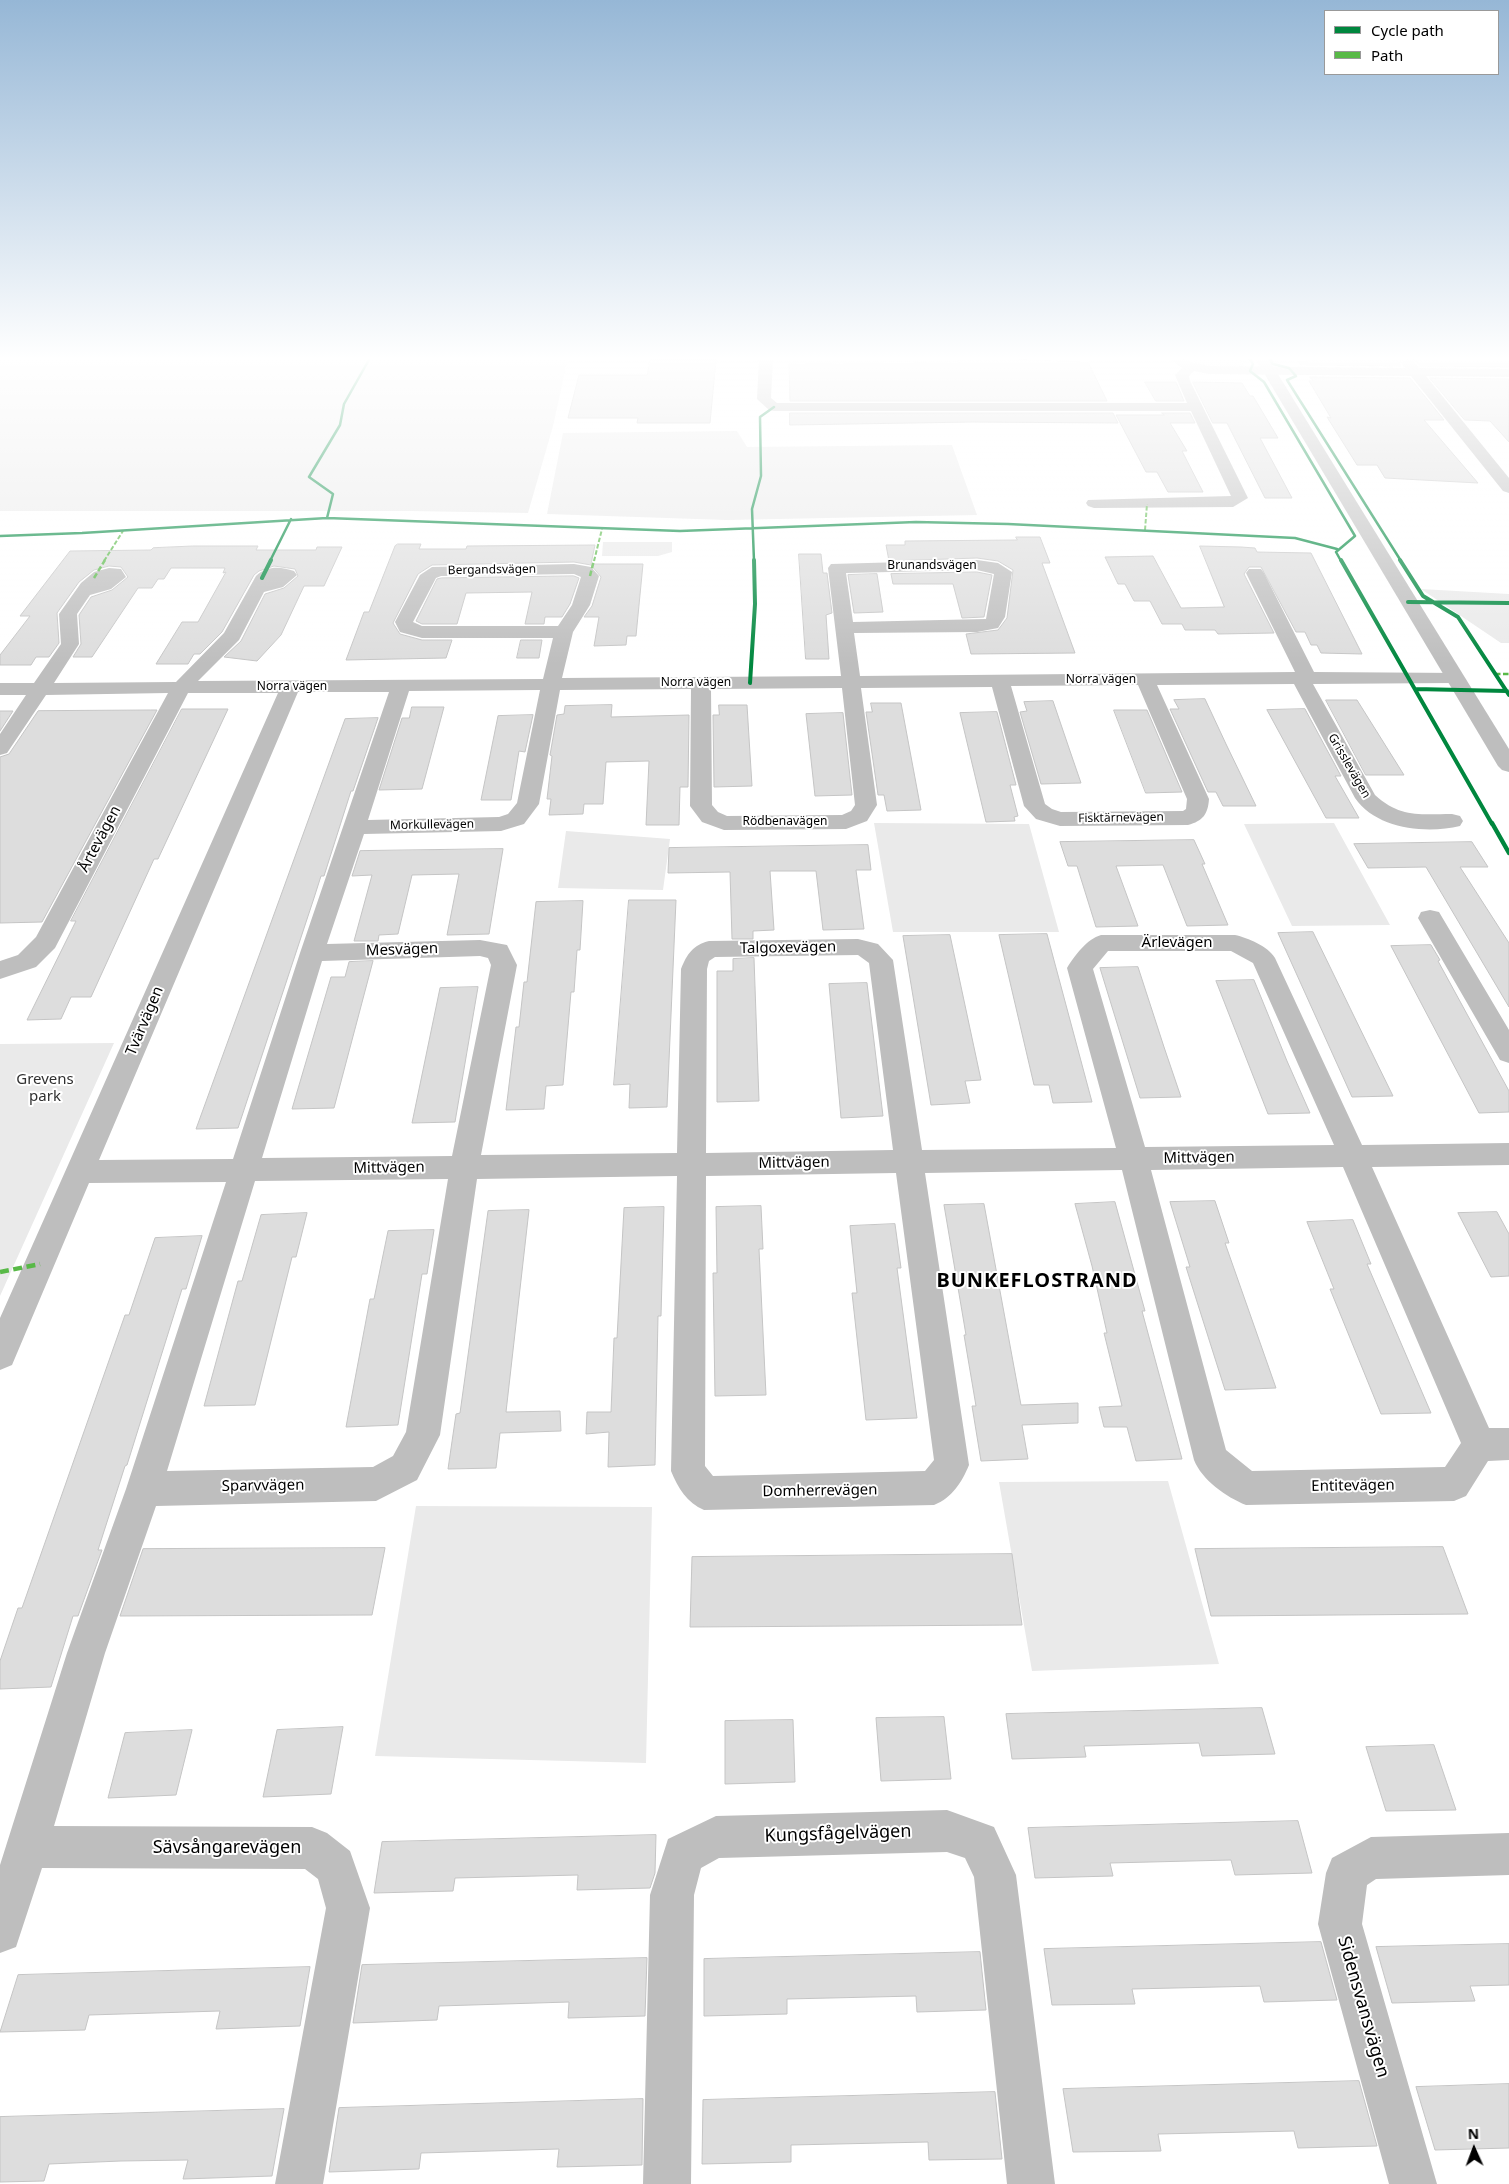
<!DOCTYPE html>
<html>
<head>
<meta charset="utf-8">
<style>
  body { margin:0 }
  #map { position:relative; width:1509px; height:2184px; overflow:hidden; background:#fff; font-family:"Noto Sans",sans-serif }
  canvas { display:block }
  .legend { position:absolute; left:1324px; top:10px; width:175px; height:65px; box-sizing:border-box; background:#fff; border:1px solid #999; margin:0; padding:6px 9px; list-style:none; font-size:15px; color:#000 }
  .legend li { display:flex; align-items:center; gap:10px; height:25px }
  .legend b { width:25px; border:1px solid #999 }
  .north { position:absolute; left:1449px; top:2124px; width:50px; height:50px; -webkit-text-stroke:4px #fff; paint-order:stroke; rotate:358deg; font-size:14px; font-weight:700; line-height:20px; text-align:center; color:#000 }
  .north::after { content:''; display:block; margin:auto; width:18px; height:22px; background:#000; clip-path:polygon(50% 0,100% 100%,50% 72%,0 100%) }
</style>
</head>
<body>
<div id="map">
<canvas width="1509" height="2184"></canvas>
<ul class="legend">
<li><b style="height:6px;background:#00873e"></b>Cycle path</li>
<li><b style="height:6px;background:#58b947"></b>Path</li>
</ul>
<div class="north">N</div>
</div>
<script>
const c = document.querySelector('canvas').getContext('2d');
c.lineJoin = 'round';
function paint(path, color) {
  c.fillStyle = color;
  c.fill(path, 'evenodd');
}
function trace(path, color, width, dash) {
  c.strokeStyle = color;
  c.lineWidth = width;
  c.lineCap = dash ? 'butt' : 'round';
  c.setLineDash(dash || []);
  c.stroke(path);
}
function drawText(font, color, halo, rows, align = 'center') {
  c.font = font + ' "Noto Sans",sans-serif';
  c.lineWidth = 4;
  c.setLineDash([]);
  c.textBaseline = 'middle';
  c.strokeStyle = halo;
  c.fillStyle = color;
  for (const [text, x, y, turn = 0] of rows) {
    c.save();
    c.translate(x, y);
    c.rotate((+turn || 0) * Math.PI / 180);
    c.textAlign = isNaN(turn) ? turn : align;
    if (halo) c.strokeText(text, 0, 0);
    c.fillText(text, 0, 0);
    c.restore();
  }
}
paint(new Path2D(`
  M0 358H568L553 426 528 513 411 511H0Z
  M1188 358H1240L1245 367 1200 365Z
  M737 431 747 447 952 445 977 515 727 520 547 514 563 433Z
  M603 542H672V552L658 556H602Z
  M1421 589 1509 594V643H1501Z
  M874 823 1029 824 1059 932H893Z
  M1334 823 1390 925 1292 926 1244 824Z
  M566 831 670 839 663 890 558 888Z
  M114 1043 0 1296V1044Z
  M1168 1481 1219 1664 1032 1671 999 1482Z
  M416 1506 652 1507 646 1763 375 1756Z`), '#eaeaea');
const building = new Path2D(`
  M958 358 1088 362 1107 401H790L789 364 959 363Z
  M1304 358H1406L1399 363 1401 366 1301 365 1298 362H1307Z
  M1413 358H1435L1437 361H1509V367L1420 366Z
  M650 360H716L710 423H637L638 418H568L579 375H647Z
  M1310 377 1410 378 1444 420H1424L1478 483 1385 478 1377 465H1357L1327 417 1331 418 1309 381H1313Z
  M1430 378 1509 379V442L1490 421 1465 420Z
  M1145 382H1176L1184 401H1156Z
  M1193 382 1242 383 1250 396H1253L1278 438H1260L1292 498H1265L1227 423H1213Z
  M790 413H1113L1118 423 972 422 790 425Z
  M1162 413H1190L1195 423H1170L1187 451H1182L1203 492H1168L1157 472H1146L1116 415H1164Z
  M1016 537H1040L1050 563H1042L1075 653 971 654 966 634 998 630 1007 618 1013 570 998 561 977 558 889 561 886 545H905V541L1017 540Z
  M398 544H421L419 549H466L467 546 595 545 591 564H643L636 636H627L626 645 594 646 599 617H584L592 606 601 577 591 565 574 562 432 565 418 574 393 623 400 634 422 640H452L446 658 346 660 364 612H369L395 546Z
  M193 546H258L256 550H316L317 547H342L324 586H304L281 635 257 661 224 657 241 641 265 594 284 588 298 576 295 569 274 566 259 571 254 575 222 632 200 654H194L188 664H156L182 622H198L226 572 223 573 225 568H171L164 579H158L152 588H138L92 657H73L81 644 79 615 91 597 112 590 128 577 121 567 109 566 94 570 79 582 57 613 59 643 49 657H36L31 665H0V655L30 616H20L70 551 151 550 153 548Z
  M1200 546 1241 547 1255 548 1257 552 1311 553 1362 654 1321 653 1317 645H1311L1305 632H1296L1261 567H1249L1244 574 1274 633 1218 634 1215 630H1185L1182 624H1162L1150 601H1134L1125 584H1118L1105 557 1153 556 1181 608 1224 607Z
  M799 554H821L823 573H827L832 613 826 615 829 659H806Z
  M977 572 992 575 984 617 962 618 953 584H893L891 574Z
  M877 574 883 612 854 613 848 575Z
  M574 576 579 578 570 604 562 617H545L544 624H525L532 592 466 593 457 624H422L416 621 437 579 441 578Z
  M521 640H542L539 658H517Z
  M1205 699 1226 744 1256 806H1223L1216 792H1208L1170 709H1179L1174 700Z
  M1326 700H1357L1404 775H1366Z
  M1053 701 1070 751 1081 783 1041 784 1020 712 1027 711 1024 702Z
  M871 703H901L921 810 887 811 884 795H878L866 712H872Z
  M612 705 611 717 689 715 688 787H680L679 825H646L649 761 606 762 603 804H584L583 814 549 815 551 799H547L552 756 550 755 557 715 564 714 565 706Z
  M719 705H747L752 786 714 787 713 715H719Z
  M412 707H444L422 789 379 790 402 718H409Z
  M182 709H228L158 859H154L91 997H71L61 1019 27 1020 76 921H71Z
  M1305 709 1341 776H1335L1359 818H1326L1267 710Z
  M151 710H157L42 922 0 923V757L9 754 38 711Z
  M1114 710H1147L1182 792 1146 793Z
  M0 711H13L0 731Z
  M997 712 1016 785H1010L1018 816 1014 817 1015 821 986 822 960 713Z
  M843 713 852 795 815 796 806 714Z
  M533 715 525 752 519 751 511 800H481L498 716Z
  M378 718 353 791H351L324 876H321L314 898 238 1128 196 1129 345 719Z
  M1194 840 1205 864H1202L1228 925 1187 926 1163 865 1116 866 1138 926 1096 927 1077 866H1068L1060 842Z
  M1472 842 1488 867H1460L1509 943V1007L1426 867 1368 868 1354 844Z
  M868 845 871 870H856L864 929 823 930 816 871H770L774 930 753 931V939H732L730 872 668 873 669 848Z
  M503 849 489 934 447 935 459 874 412 875 398 934 379 935 378 941H354L372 875 352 876 360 851Z
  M629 900H676L667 1107 629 1108 630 1084 614 1085Z
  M583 901 580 950H577L574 992H571L563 1085 546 1086 544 1109 506 1110 516 1027H519L524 982H527L536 902Z
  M1313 932 1369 1047 1393 1096 1352 1097 1278 933Z
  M1047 934 1055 964 1092 1102 1053 1103 1049 1085H1034L999 935Z
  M950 935 981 1080 965 1081 970 1103 931 1105 903 936Z
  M1431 945 1440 960 1438 961 1509 1091V1112L1479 1113 1391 946Z
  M754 958 759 1101 717 1102V971H733V959Z
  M373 961 334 1108 292 1109 331 977H345L349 962Z
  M1138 967 1164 1047 1181 1097 1140 1098 1100 968Z
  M1254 980 1287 1061 1310 1113 1268 1114 1216 981Z
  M867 983 883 1116 841 1118 829 984Z
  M478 987 455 1122 412 1123 440 988Z
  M1215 1201 1229 1243H1225L1276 1388 1225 1390 1186 1267H1190L1170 1202Z
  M1115 1202 1145 1311H1142L1182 1459 1136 1461 1127 1427H1104L1099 1407 1122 1406 1104 1333H1107L1092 1266 1075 1204Z
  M984 1204 1021 1405 1078 1403V1423L1022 1425 1028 1459 981 1461 972 1406H976L964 1335H966L944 1205Z
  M761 1206 763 1249H759L766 1395 715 1396 713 1273H717L716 1207Z
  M664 1207 661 1316H658L655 1465 608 1467 609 1432 586 1434 587 1412H611L614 1338H617L624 1208Z
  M529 1210 506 1412 560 1411 561 1431 500 1433 496 1468 448 1469 456 1414 460 1413 488 1211Z
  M1497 1212 1509 1234V1276L1491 1277 1458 1213Z
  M307 1213 296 1257H292L255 1405 204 1406 238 1281H242L261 1215Z
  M1353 1220 1371 1264H1367L1431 1413 1381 1414 1330 1289H1334L1307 1222Z
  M895 1224 901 1268H897L917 1418 866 1420 852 1293H857L850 1226Z
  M434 1230 427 1274H422L398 1425 346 1427 370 1299H374L388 1231Z
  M202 1236 186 1289H182L127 1465 125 1466 98 1550H102L78 1616H73L51 1687 0 1689V1661L18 1608H22L125 1315H129L155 1238Z
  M1443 1547 1468 1614 1211 1616 1195 1549Z
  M385 1548 372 1615 120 1616 143 1549Z
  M1012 1554 1022 1625 690 1627 692 1557Z
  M1262 1708 1275 1754 1202 1756 1199 1743 1084 1746 1086 1757 1012 1759 1006 1714Z
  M944 1717 951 1779 881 1781 876 1718Z
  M793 1720 795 1782 725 1784V1721Z
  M343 1727 331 1794 263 1797 277 1730Z
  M192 1730 176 1795 108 1798 125 1733Z
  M1434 1745 1456 1810 1386 1811 1366 1747Z
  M1298 1821 1312 1873 1235 1875 1231 1860 1110 1863 1113 1876 1035 1878 1028 1828Z
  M656 1835 655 1873 650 1888 577 1890 578 1875 455 1878 453 1891 374 1893 382 1842Z
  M1321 1942 1337 2000 1264 2002 1260 1986 1132 1989 1135 2004 1052 2005 1044 1949Z
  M1509 1944V1985L1470 1986 1475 2001 1392 2003 1376 1947Z
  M980 1952 986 2010 917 2012 916 1996 787 1999V2014L704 2016V1959Z
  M647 1958 645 2016 568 2018 569 2002 439 2006 437 2020 353 2023 362 1965Z
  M310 1967 300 2026 216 2029 220 2011 89 2015 85 2030 0 2032 18 1975Z
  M1359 2081 1377 2146 1298 2148 1294 2131 1158 2134 1161 2151 1073 2152 1063 2089Z
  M1509 2084V2148L1435 2150 1416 2087Z
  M995 2092 1002 2159 929 2160 928 2142 791 2145V2162L702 2164 703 2100Z
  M643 2099 642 2165 557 2167 559 2149 421 2153 419 2169 329 2172 339 2108Z
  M284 2109 272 2176 183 2179 188 2160 121 2161 49 2164 44 2181 0 2182V2117Z`);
paint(building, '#ddd');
trace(building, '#c5c5c5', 1);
paint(new Path2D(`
  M759 358H773L771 398 777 403H1187L1175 375 1182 368 1169 358C1186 358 1193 363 1209 366L1405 368 1401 363 1408 359 1413 360 1419 368 1509 369V377L1426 376 1509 478V493L1503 491 1411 376 1209 374 1194 371 1189 376 1190 381 1248 498 1233 507 1094 508 1088 506 1086 503 1088 500 1231 496 1191 411H774L769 410 757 399Z
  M977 560 998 563 1012 572 1005 617 998 628 977 632 854 633 860 676 1295 672 1246 573 1249 569H1261L1264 573 1314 672 1460 673 1463 677 1460 681 1453 683 1313 684 1375 795C1400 818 1420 814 1452 814L1460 816 1463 821 1460 826C1426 834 1376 829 1355 798L1294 684 1157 685 1209 799C1208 814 1203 821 1188 825L1060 826 1036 819 1024 806 992 687 861 688 877 805 867 821 846 829 724 830 702 822 690 806 691 689 560 690 539 804 524 824 501 831 364 834 327 944 480 940 507 945 517 965 481 1155 677 1153 681 969C687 954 693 945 709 941L858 939 878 944 893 960 922 1150 1116 1148 1067 968C1075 955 1087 939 1101 935H1235C1248 938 1268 946 1275 958L1362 1145 1509 1143V1165L1372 1167 1489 1428H1509V1460L1488 1461 1466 1496 1454 1501 1246 1505C1226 1497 1202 1480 1194 1460L1122 1170 925 1173 969 1465C962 1482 952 1498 934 1505L704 1510C687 1503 678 1488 671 1471L677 1176 477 1179 440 1435 417 1480 376 1501 156 1506 105 1653 54 1826 312 1827 327 1833 350 1851 370 1908 323 2184H275L326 1908 318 1879 305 1869 42 1868 16 1947 0 1953V1865L67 1653 126 1489 226 1182 89 1183 12 1365 0 1370V1318L278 693H188L55 948 36 967 0 979V961L18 955 36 937 168 693 46 695 7 753 0 755V734L26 695H0V683H34L61 644 59 614 81 583 94 572 109 568 121 569 126 577 111 589 90 595 77 614 79 644 54 683 176 682 224 633 256 576C268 565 281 567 294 571L297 575 283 587 264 592 239 640 198 681 543 679 553 638H422L400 632 395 622 420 575 432 567 574 564 591 567 599 576 590 605 573 632 562 678 841 676 828 568 831 564ZM977 570 994 574 986 619 853 622 846 573ZM574 574 581 577 572 605 558 626H422L413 622 436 578 441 576ZM1138 685 1187 799 1186 809 1183 811 1061 812 1052 809 1045 804 1011 686ZM842 688 855 805 851 811 842 815 727 816 718 812 712 805 711 689ZM540 690 517 803 508 814 499 817 368 820 409 691ZM298 692H389L300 953 233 1159 99 1160ZM1108 951H1231L1253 963 1334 1145 1145 1147 1093 969ZM858 955 869 963 893 1150 706 1153 707 969 709 961 715 957ZM480 956 488 958 491 965 452 1156 262 1158 322 961ZM1343 1167 1461 1443 1445 1467 1252 1471 1226 1450 1151 1170ZM896 1173 934 1460 925 1471 713 1476 705 1466 706 1176ZM448 1179 406 1432 393 1456 373 1467 167 1471 255 1181Z
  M1430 910 1439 912 1509 1030V1063L1500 1060 1418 918 1421 912Z
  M947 1810 994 1827 1016 1875 1055 2184H1007L974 1877 965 1858 947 1852 719 1858 701 1868 694 1895 691 2184H643L650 1895 668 1839 716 1816Z
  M1509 1833V1875L1376 1879 1367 1885 1362 1924 1437 2184H1389L1318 1924 1326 1873 1332 1858 1371 1837Z`), '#bebebe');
paint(new Path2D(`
  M1255 358H1268L1509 749V772L1502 770 1498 766Z`), '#bebebe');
trace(new Path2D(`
  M1145 530 1147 504
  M104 561 123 531
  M594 561 602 529`), '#58b947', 2, [4.5, 2]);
trace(new Path2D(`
  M590 576 594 560
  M94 578 105 560
  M1495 674H1509`), '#58b947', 2.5, [5.5, 2.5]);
trace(new Path2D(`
  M0 1272 40 1264`), '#58b947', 4.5, [9, 4.5]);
trace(new Path2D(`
  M1249 358 1253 364 1250 371 1264 382 1355 536 1336 552 1341 561
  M1269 358 1273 364 1289 368 1296 376 1287 380 1401 561
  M327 518 333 494 309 477 340 425 344 404 370 358
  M0 536 82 533 327 518 680 531 916 522 1008 524 1295 538 1337 549
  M270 561 291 519
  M754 561 752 509 761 476 760 417 774 407`), '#00873e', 2.5);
trace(new Path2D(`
  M1341 560 1492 824
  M1400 560 1423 596 1458 617 1509 695
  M262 578 271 560
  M1408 602 1509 603
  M750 683 755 604 754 560
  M1415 689 1507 691`), '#00873e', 4);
trace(new Path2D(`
  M1492 823 1509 853`), '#00873e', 4.5);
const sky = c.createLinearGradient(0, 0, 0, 664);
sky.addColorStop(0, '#96b7d6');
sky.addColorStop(0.54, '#fff');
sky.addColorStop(1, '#ffffff00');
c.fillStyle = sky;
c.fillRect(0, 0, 1509, 664);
drawText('12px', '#000', '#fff', [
  ["Brunandsvägen",932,566],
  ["Bergandsvägen",492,570,-1],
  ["Norra vägen",1101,680],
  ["Norra vägen",696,683],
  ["Norra vägen",292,687],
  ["Grisslevägen",1349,766,60],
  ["Fisktärnevägen",1121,818,-1],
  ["Rödbenavägen",785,822],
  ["Morkullevägen",432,825,-1]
]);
drawText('15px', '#000', '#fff', [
  ["Årtevägen",100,839,-62],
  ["Ärlevägen",1177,943],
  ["Talgoxevägen",788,948,-1],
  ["Mesvägen",402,950,-2],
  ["Tvärvägen",145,1021,-67],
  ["Mittvägen",1199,1158,-1],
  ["Mittvägen",794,1163,-1],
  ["Mittvägen",389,1168,-1],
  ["Sparvvägen",263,1486,-1],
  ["Entitevägen",1353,1486,-1],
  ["Domherrevägen",820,1491,-1]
]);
drawText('15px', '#303030', '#fff', [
  ["Grevens",45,1080],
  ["park",45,1097]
]);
drawText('18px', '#000', '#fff', [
  ["Kungsfågelvägen",838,1834,-2],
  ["Sävsångarevägen",227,1848],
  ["Sidensvansvägen",1363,2007,74]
]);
c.letterSpacing = '1px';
drawText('bold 20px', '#000', '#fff', [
  ["BUNKEFLOSTRAND",1037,1281]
]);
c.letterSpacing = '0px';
</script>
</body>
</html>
